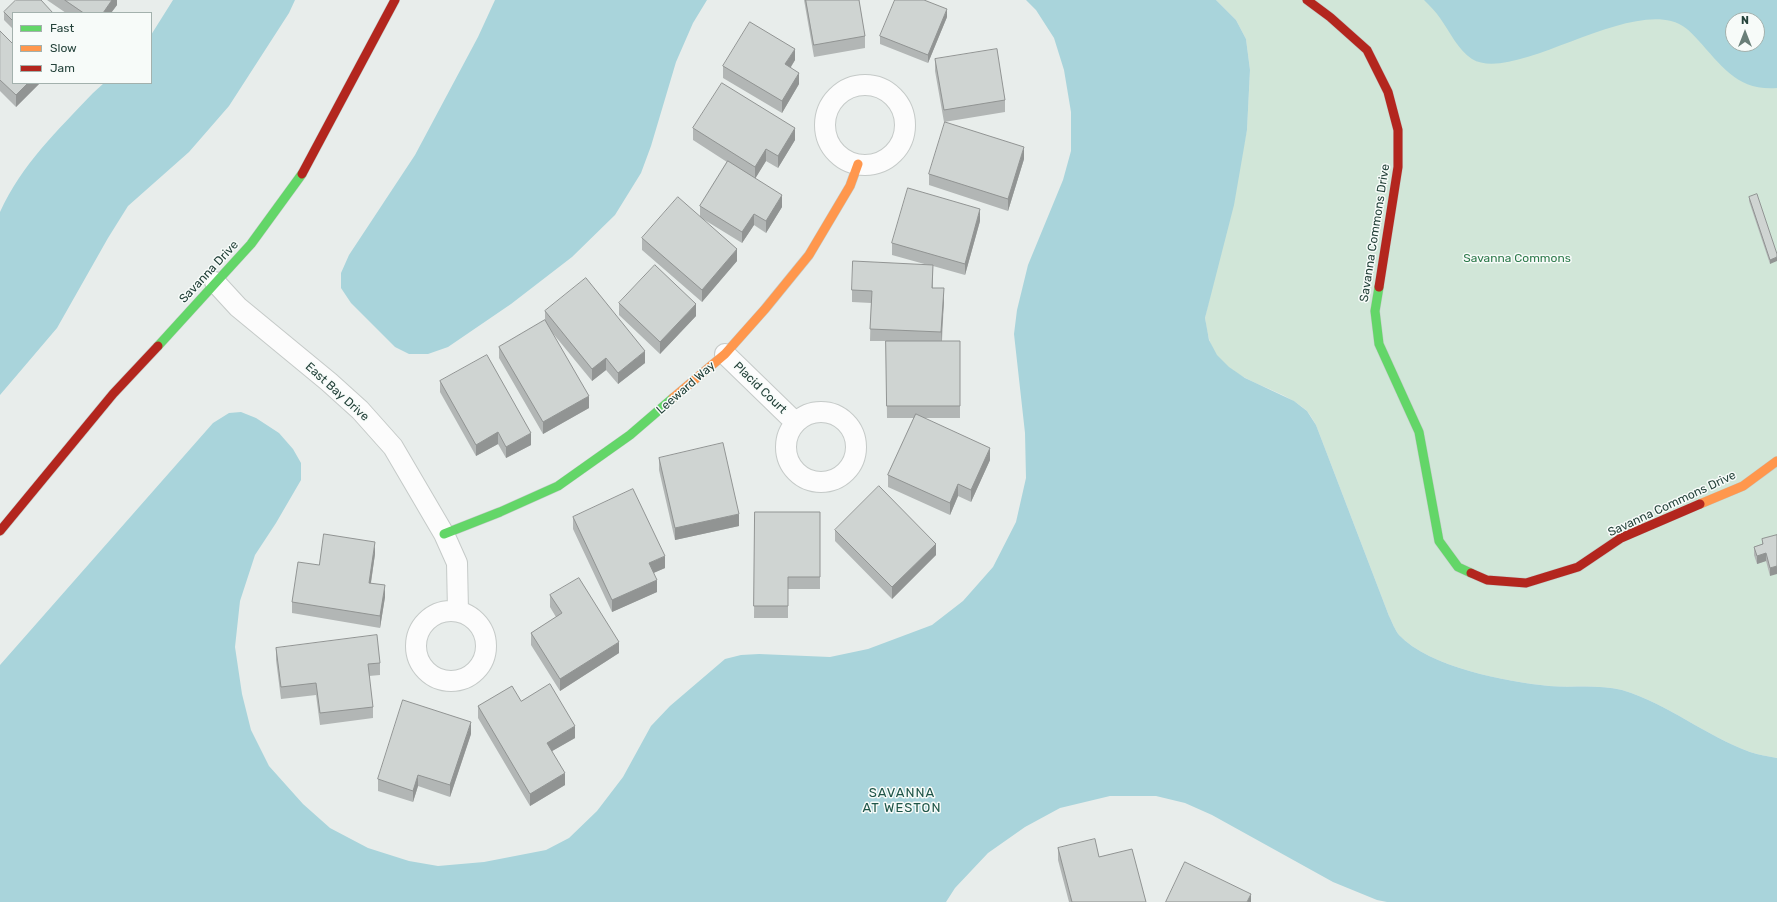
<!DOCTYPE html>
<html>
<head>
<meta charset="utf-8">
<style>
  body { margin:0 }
  #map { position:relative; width:1777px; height:902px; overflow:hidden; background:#e8edeb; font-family:Rubik,sans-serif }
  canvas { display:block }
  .legend { position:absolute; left:12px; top:12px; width:140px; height:72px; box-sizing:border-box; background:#f7fbf9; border:1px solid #a3b1ad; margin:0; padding:5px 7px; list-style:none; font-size:12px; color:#24423a }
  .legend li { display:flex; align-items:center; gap:8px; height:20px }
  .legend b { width:20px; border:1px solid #a3b1ad }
  .north { position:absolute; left:1725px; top:12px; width:40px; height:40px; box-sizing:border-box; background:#f7fbf9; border:1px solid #a3b1ad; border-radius:50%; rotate:0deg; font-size:11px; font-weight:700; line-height:16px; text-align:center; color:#24423a }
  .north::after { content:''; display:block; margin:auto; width:14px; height:18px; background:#697e78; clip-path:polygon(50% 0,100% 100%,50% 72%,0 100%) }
</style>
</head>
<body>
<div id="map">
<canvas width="1777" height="902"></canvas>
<ul class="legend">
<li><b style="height:5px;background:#63d668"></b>Fast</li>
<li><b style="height:5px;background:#ff974d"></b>Slow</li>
<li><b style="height:5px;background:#b3261e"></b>Jam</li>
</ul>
<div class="north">N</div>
</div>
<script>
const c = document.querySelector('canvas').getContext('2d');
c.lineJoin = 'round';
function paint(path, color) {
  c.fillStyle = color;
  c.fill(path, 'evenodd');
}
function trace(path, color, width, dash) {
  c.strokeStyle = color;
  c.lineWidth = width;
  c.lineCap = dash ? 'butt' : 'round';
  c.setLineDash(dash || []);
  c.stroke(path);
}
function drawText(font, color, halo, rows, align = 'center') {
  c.font = font + ' Rubik,sans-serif';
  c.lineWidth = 3;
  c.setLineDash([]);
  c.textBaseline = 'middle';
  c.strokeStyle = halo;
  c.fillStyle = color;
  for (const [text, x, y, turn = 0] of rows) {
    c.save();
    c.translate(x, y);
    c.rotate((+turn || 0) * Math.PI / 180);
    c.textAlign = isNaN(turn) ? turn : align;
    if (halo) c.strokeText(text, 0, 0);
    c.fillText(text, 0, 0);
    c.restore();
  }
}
paint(new Path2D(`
  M1216 0H1777V758C1768 756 1759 755 1750 752 1706 736 1668 704 1622 690 1598 684 1574 688 1549 686 1507 682 1429 667 1399 635 1395 630 1392 622 1389 616L1316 425C1313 420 1310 414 1306 410 1280 387 1239 384 1217 356 1209 345 1207 331 1205 318L1247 130 1250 70 1246 39 1236 20ZM1733 20H1757V44H1733Z`), '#d1e6d8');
paint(new Path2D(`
  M173 0H295L289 13 229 106 189 152 128 206 108 238 57 328 0 395V212C22 164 57 131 93 93L104 83H151V35Z
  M495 0H707L693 23 676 62 651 146 641 173 615 215 572 257 511 304 448 347 428 354H409L395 347 351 303 341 288V273L349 255 415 155 478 37Z
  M1026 0H1216L1236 20 1246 39 1250 70 1247 130 1234 205 1205 318 1209 340 1217 355 1229 367 1245 378 1294 401 1307 411 1316 425 1389 616C1392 622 1395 630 1399 635 1429 667 1507 682 1549 686 1574 688 1598 684 1622 690 1668 704 1706 736 1750 752 1759 755 1768 756 1777 758V902H1387L1377 900 1333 882 1212 815 1185 803 1156 796H1110L1060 808 1025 827 988 853 955 888 946 902H0V665L213 423 229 413 241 412 256 418 279 433 293 449 301 463V480L276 523 255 555 240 601 235 647 242 694 251 730 269 766 303 804 330 828 368 848 409 861 438 866 484 862 546 850 569 838 597 811 623 777 651 726 670 706 725 659 741 655 759 654 830 657 868 649 932 625 963 601 993 567 1016 522 1026 478 1025 433 1014 334 1017 310 1028 265 1063 180 1071 151V112L1064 70 1054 38 1036 10Z
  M1424 0H1777V88C1737 91 1722 66 1698 40 1690 31 1683 24 1671 21 1615 7 1511 83 1472 59 1458 50 1450 32 1440 18 1436 12 1430 6 1424 0ZM1733 20H1757V44H1733Z`), '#a9d4db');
const street = new Path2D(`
  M825 125a40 40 0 1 1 80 0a40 40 0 1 1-80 0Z
  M215 282 238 307 329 382 360 410 393 447 444 534 457 563 458 611
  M725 354 795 422
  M786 447a35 35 0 1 1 70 0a35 35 0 1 1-70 0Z
  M416 646a35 35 0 1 1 70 0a35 35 0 1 1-70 0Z`);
const fast = new Path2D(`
  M1379 287 1375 311 1379 344 1419 432 1439 541 1458 567 1471 573
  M158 346 251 244 302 174
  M444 534 500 512 558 486 630 435 673 398`);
const slow = new Path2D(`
  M673 398 725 354 765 309 809 255 850 186 858 164
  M1700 504 1743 486 1777 461`);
const jam = new Path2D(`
  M1307 0 1330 17 1367 50 1388 92 1398 130V167L1379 287
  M302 174 395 0
  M0 531 113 394 158 346
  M1471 573 1487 580 1526 583 1578 567 1621 538 1700 504`);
trace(street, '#c5cac8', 22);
trace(fast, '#c3cbc8', 10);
trace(slow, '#c3cbc8', 10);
trace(jam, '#c3cbc8', 10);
trace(street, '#fcfcfc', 20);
trace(fast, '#63d668', 9);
trace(slow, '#ff974d', 9);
trace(jam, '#b3261e', 9);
paint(new Path2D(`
  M47 0H117V5L111 13H66Z
  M804 0H859L865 36V48L814 57Z
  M4 12 13 13V29L4 20Z
  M947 17 928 63 880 44V36Z
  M0 31 40 83 16 107 0 91Z
  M935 59 1005 100V112L944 122 935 71Z
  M795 60 791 67 799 84 782 113 723 78V66Z
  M693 128 795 140 778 168 766 161 755 178 782 207 766 233 754 225 742 243 703 219 737 261 702 302 642 250V238L700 217V206L727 162 693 140Z
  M1024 159 1008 211 929 185V174Z
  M1749 197 1777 254 1770 264 1749 201Z
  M980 221 965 275 933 266V288L944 300 942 341H960V418H924L990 460 971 502 958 496 950 515 888 487V475L914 418H887L886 341H870L871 303 852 302V290L928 265 892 255V243Z
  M619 303 696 316 660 354 619 315Z
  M545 311 645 363 618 384 606 370 592 381 551 331 589 408 543 434 499 358V347L545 320Z
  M440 381 531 445 506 458 498 444 476 456 440 392Z
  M659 458 739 526 675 540 659 470Z
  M755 512H820V589H788V618H754Z
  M573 517 665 568 653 573 657 592 612 612 573 529Z
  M835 530 936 555 892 599 835 541Z
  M1777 535 1770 576 1766 561 1757 564 1754 555V547L1762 544V539Z
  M375 554 371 583 385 597 380 628 292 613V602L319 565Z
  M550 595 619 653 560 691 531 645V633L556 617 550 607Z
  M276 648 380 663V675L369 676 373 707V718L320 725 316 695 281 699 276 660Z
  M521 701 575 738 552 751 565 785 530 806 478 718V706Z
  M471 734 450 797 418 786 413 802 378 791V779Z
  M1058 848 1099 857 1146 902H1069L1058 860Z`), '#b2b6b5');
paint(new Path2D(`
  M112 0H117V5L111 13H103Z
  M947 9V17L928 63V55Z
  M795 49V60L785 76V64Z
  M799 73V84L782 113V101Z
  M28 83H40L16 107V95Z
  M795 128V140L778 168V156Z
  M1024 147V159L1008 211V199Z
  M766 149V161L755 179V167Z
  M782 195V207L766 233V221Z
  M980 209V221L965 275V264Z
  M754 214V225L742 243V232Z
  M737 249V261L702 302V290Z
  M1777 257V261L1770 264V260Z
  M944 288V300L941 344V332Z
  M696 304V316L660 354V342Z
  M645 351V363L618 384V373Z
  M606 358V370L592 381V369Z
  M589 396V408L543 434V422Z
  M498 432V444L476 456V445Z
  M531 433V445L506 458V447Z
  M990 448V460L971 502V490Z
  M958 484V496L950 515V503Z
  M739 514V526L675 540V528Z
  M375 542V554L369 595V583Z
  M936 544V555L892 599V587Z
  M1766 553V561L1757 564V556Z
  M665 556V568L649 575V563Z
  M1777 566V574L1770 576V568Z
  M657 580V592L612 612V600Z
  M385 585V597L380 628V616Z
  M619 642V653L560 691V679Z
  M471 722V734L450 797V785Z
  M575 726V738L547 754V743Z
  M565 773V785L530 806V794Z
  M418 775V786L413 802V791Z
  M1251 894V902H1247Z`), '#919493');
const building = new Path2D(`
  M16 0H41L53 13H13V21L4 12Z
  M65 0H112L103 13H84Z
  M806 0H859L865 36 814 45Z
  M895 0H924L947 9 928 55 880 36Z
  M750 22 795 49 785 64 799 73 782 101 723 66Z
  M0 31 13 44V83H28L16 95 0 80Z
  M997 49 1005 100 944 110 935 59Z
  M722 83 795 128 778 156 766 149 755 167 693 128Z
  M945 122 1024 147 1008 199 929 174Z
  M728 161 782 195 766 221 754 214 742 232 700 206Z
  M908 188 980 209 965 264 892 243Z
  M1757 194 1777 254V257L1770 260 1749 197Z
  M678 197 737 249 702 290 642 238Z
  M853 261 933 265 932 288H944L941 332 870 329 872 291 852 290Z
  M655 265 696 304 660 342 619 303Z
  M586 278 645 351 618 373 606 358 592 369 545 311Z
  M545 320 589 396 543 422 499 347Z
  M886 341H960V406H887Z
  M487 355 531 433 506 447 498 432 476 445 440 381Z
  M916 414 990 448 971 490 958 484 950 503 888 475Z
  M723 443 739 514 675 528 659 458Z
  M879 486 936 544 892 587 835 530Z
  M633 489 665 556 649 563 657 580 612 600 573 517Z
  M755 512H820V577H788V606H754Z
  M324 534 375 542 369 583 385 585 380 616 292 602 298 562 319 565Z
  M1777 535V566L1770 568 1766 553 1757 556 1754 547 1763 544 1762 539Z
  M579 578 619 642 560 679 531 633 562 613 550 595Z
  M377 635 380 663 368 664 373 707 320 713 316 683 281 687 276 648Z
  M550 684 575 726 547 743 565 773 530 794 478 706 512 686 521 701Z
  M403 700 471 722 450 785 418 775 413 791 378 779Z
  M1095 839 1099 857 1132 849 1146 902H1072L1058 848Z
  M1185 862 1251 894 1247 902H1166Z`);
paint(building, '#cfd4d2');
trace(building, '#919493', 1);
drawText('12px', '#24423a', '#f7fbf9', [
  ["Savanna Commons Drive",1375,233,-81],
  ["Savanna Drive",209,272,-47],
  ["Leeward Way",686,388,-41],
  ["Placid Court",760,388,44],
  ["East Bay Drive",337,392,42],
  ["Savanna Commons Drive",1672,504,-25]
]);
drawText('12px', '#2d7a4b', '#f7fbf9', [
  ["Savanna Commons",1517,259]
]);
c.letterSpacing = '1px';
drawText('13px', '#1f5548', '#f7fbf9', [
  ["SAVANNA",902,793],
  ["AT WESTON",902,808]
]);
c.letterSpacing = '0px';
</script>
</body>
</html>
